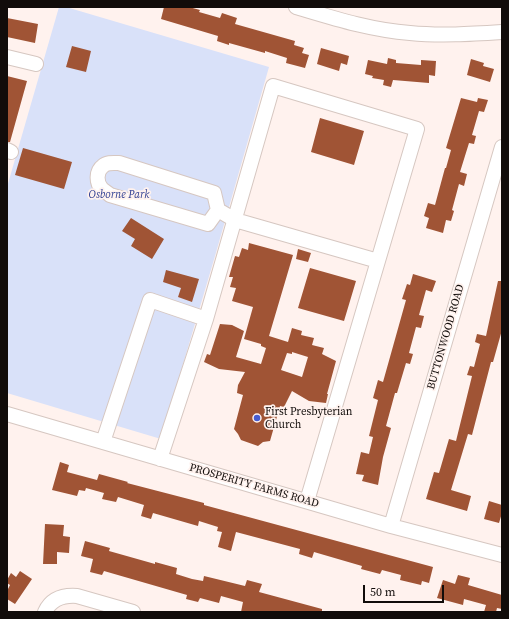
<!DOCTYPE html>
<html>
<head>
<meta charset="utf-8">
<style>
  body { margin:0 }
  #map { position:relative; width:509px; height:619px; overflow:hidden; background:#fff2ee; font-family:"Source Serif 4",serif }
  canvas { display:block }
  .frame { position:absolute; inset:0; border:8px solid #110c0a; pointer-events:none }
  .scale { position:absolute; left:363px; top:585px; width:81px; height:18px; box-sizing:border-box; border:2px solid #110c0a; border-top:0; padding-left:5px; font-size:12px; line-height:14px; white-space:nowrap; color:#110c0a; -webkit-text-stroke:3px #fff2ee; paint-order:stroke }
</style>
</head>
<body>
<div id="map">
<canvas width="509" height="619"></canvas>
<div class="frame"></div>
<div class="scale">50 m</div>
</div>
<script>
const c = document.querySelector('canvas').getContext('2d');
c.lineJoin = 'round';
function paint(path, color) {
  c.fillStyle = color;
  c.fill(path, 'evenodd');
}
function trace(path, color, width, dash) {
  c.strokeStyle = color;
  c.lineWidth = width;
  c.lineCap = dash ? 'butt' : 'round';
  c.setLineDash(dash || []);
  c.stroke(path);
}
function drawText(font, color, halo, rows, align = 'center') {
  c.font = font + ' "Source Serif 4",serif';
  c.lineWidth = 3.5;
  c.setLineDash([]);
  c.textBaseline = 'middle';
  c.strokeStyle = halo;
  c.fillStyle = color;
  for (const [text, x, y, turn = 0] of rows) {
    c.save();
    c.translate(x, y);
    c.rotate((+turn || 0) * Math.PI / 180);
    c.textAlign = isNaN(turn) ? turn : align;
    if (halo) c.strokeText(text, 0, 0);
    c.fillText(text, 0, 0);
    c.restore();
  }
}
paint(new Path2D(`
  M59 7H66L269 67 215 256 161 439 7 393V187Z`), '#d9e1f9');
paint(new Path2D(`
  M164 7H189L200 10 199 12 220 18 222 13 237 18 235 24 295 41 294 45 304 48 302 53 309 55 305 68 286 63 287 58 265 51V53L229 43V45L217 41 218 36 161 19Z
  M7 18 38 24 35 43 7 37Z
  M72 46 91 51 86 72 66 67Z
  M321 48 349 56 347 65 341 63 339 71 317 64Z
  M388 58 396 60V63L421 65V60L436 61 435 76 429 75V83L393 80 391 87 383 85 384 80 372 78 373 76 365 74 368 60 387 64Z
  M471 59 484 63 483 66 494 69 490 82 467 75Z
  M7 76 27 81 10 142H7Z
  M461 98 477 102 478 98 488 100 484 112 479 111 472 135 476 136 474 144 469 143 460 172 467 174 464 186 459 184 452 210 454 211 451 221 446 220 443 233 426 228 429 218 424 216 428 203 435 205 445 168H446L451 150 446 148Z
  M320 118 364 131 354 165 311 152Z
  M23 148 72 162 64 189 15 175Z
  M131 218 164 239 152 259 131 246 135 239 122 231Z
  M249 243 293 255 269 336 288 342 292 328 302 331 301 335 314 338 312 345 324 348 322 354 336 361 327 394H328L326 403 309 401 292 391 284 407 280 406 270 441 263 442 258 446 241 440 238 434 234 429 243 395 237 393 238 385 245 372 219 369 204 362 207 354 210 355 220 324 232 325 244 331 236 357 261 364 266 348 261 346V344L244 339 253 307 232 301 236 288 230 287 233 277H229L235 256 239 257 242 248 248 250ZM292 352 308 357 302 377 281 370 287 353 292 354Z
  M298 249 311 253 308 262 296 259Z
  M310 268 356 281 344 321 298 308Z
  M166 270 199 279 192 302 178 297 181 288 163 282Z
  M413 274 436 281 432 292 426 290 419 315 424 316 421 328 416 327 409 353 413 354 410 364 406 363 397 393H395L386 426 391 428 383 457 378 485 362 481 364 475 356 474 361 452 369 454 373 437 369 436 378 400 373 398 378 380 383 382 406 300 402 299 407 284 410 285Z
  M498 281H502V330L493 362H491L472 435 468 434 451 490 471 496 467 511 426 499 434 472 439 473 449 439 456 441 472 376 467 375 470 366 474 367 480 344 475 342 477 334 486 336Z
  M60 462 69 465 67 472 97 480 99 474 128 482 127 483 204 503V505L433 567 429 583 422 581 421 585 400 580 401 575 382 570 380 574 361 569 362 566 314 552 312 558 299 554 300 549 236 532 231 551 218 547 222 532 217 531 218 527 199 521 198 526 153 513 151 519 141 516 144 505 118 497 116 502 102 499 104 493 86 488 85 491 79 490 77 496 52 490Z
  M489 501 502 505V513L499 523 484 519Z
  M45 524 64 525 63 536 70 537 69 553 57 552V564H43Z
  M85 541 110 548 109 551 155 564V562L177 568 176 574 192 579 203 581 204 576 245 586 247 580 262 584 259 592 322 609V612H241L243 602 221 596 219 603 200 598 198 602 186 599 187 595 104 571 102 575 90 572 93 559 81 556Z
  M20 571 32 579 15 604 7 599V591L10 585 7 583V580L11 573 16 577Z
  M458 575 470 578 468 585 502 595V609L497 608 496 612H484L486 605 464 599 463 605 437 598 443 580 455 584Z`), '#a05435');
const minor = new Path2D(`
  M296 7C333 18 370 30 410 33 440 36 471 34 502 32
  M7 57 36 64
  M7 150 11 152
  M218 210 208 224 110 195C108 193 104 191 102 189 96 183 96 171 103 166 107 162 114 163 119 163L214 193 218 210 235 220 378 261
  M7 414 391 526 502 555
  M103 442 150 300 206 319
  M160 459 206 319 273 86 417 129 307 501
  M391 526 502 147
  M45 612C51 599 63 595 77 596L133 612`);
trace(minor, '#d6c7c1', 16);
trace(minor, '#fff', 14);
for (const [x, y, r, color] of [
  [257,418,4,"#475cd0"]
]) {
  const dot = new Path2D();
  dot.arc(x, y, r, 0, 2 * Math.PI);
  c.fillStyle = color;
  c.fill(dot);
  trace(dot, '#fff2ee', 1.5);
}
drawText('italic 11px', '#2d3c91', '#fff2ee', [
  ["Osborne Park",119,195]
]);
drawText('11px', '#110c0a', '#fff2ee', [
  ["BUTTONWOOD ROAD",446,337,-74],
  ["PROSPERITY FARMS ROAD",254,486,16]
]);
drawText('11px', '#110c0a', '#fff2ee', [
  ["First Presbyterian",265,412],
  ["Church",265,425]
], 'left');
</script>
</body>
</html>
